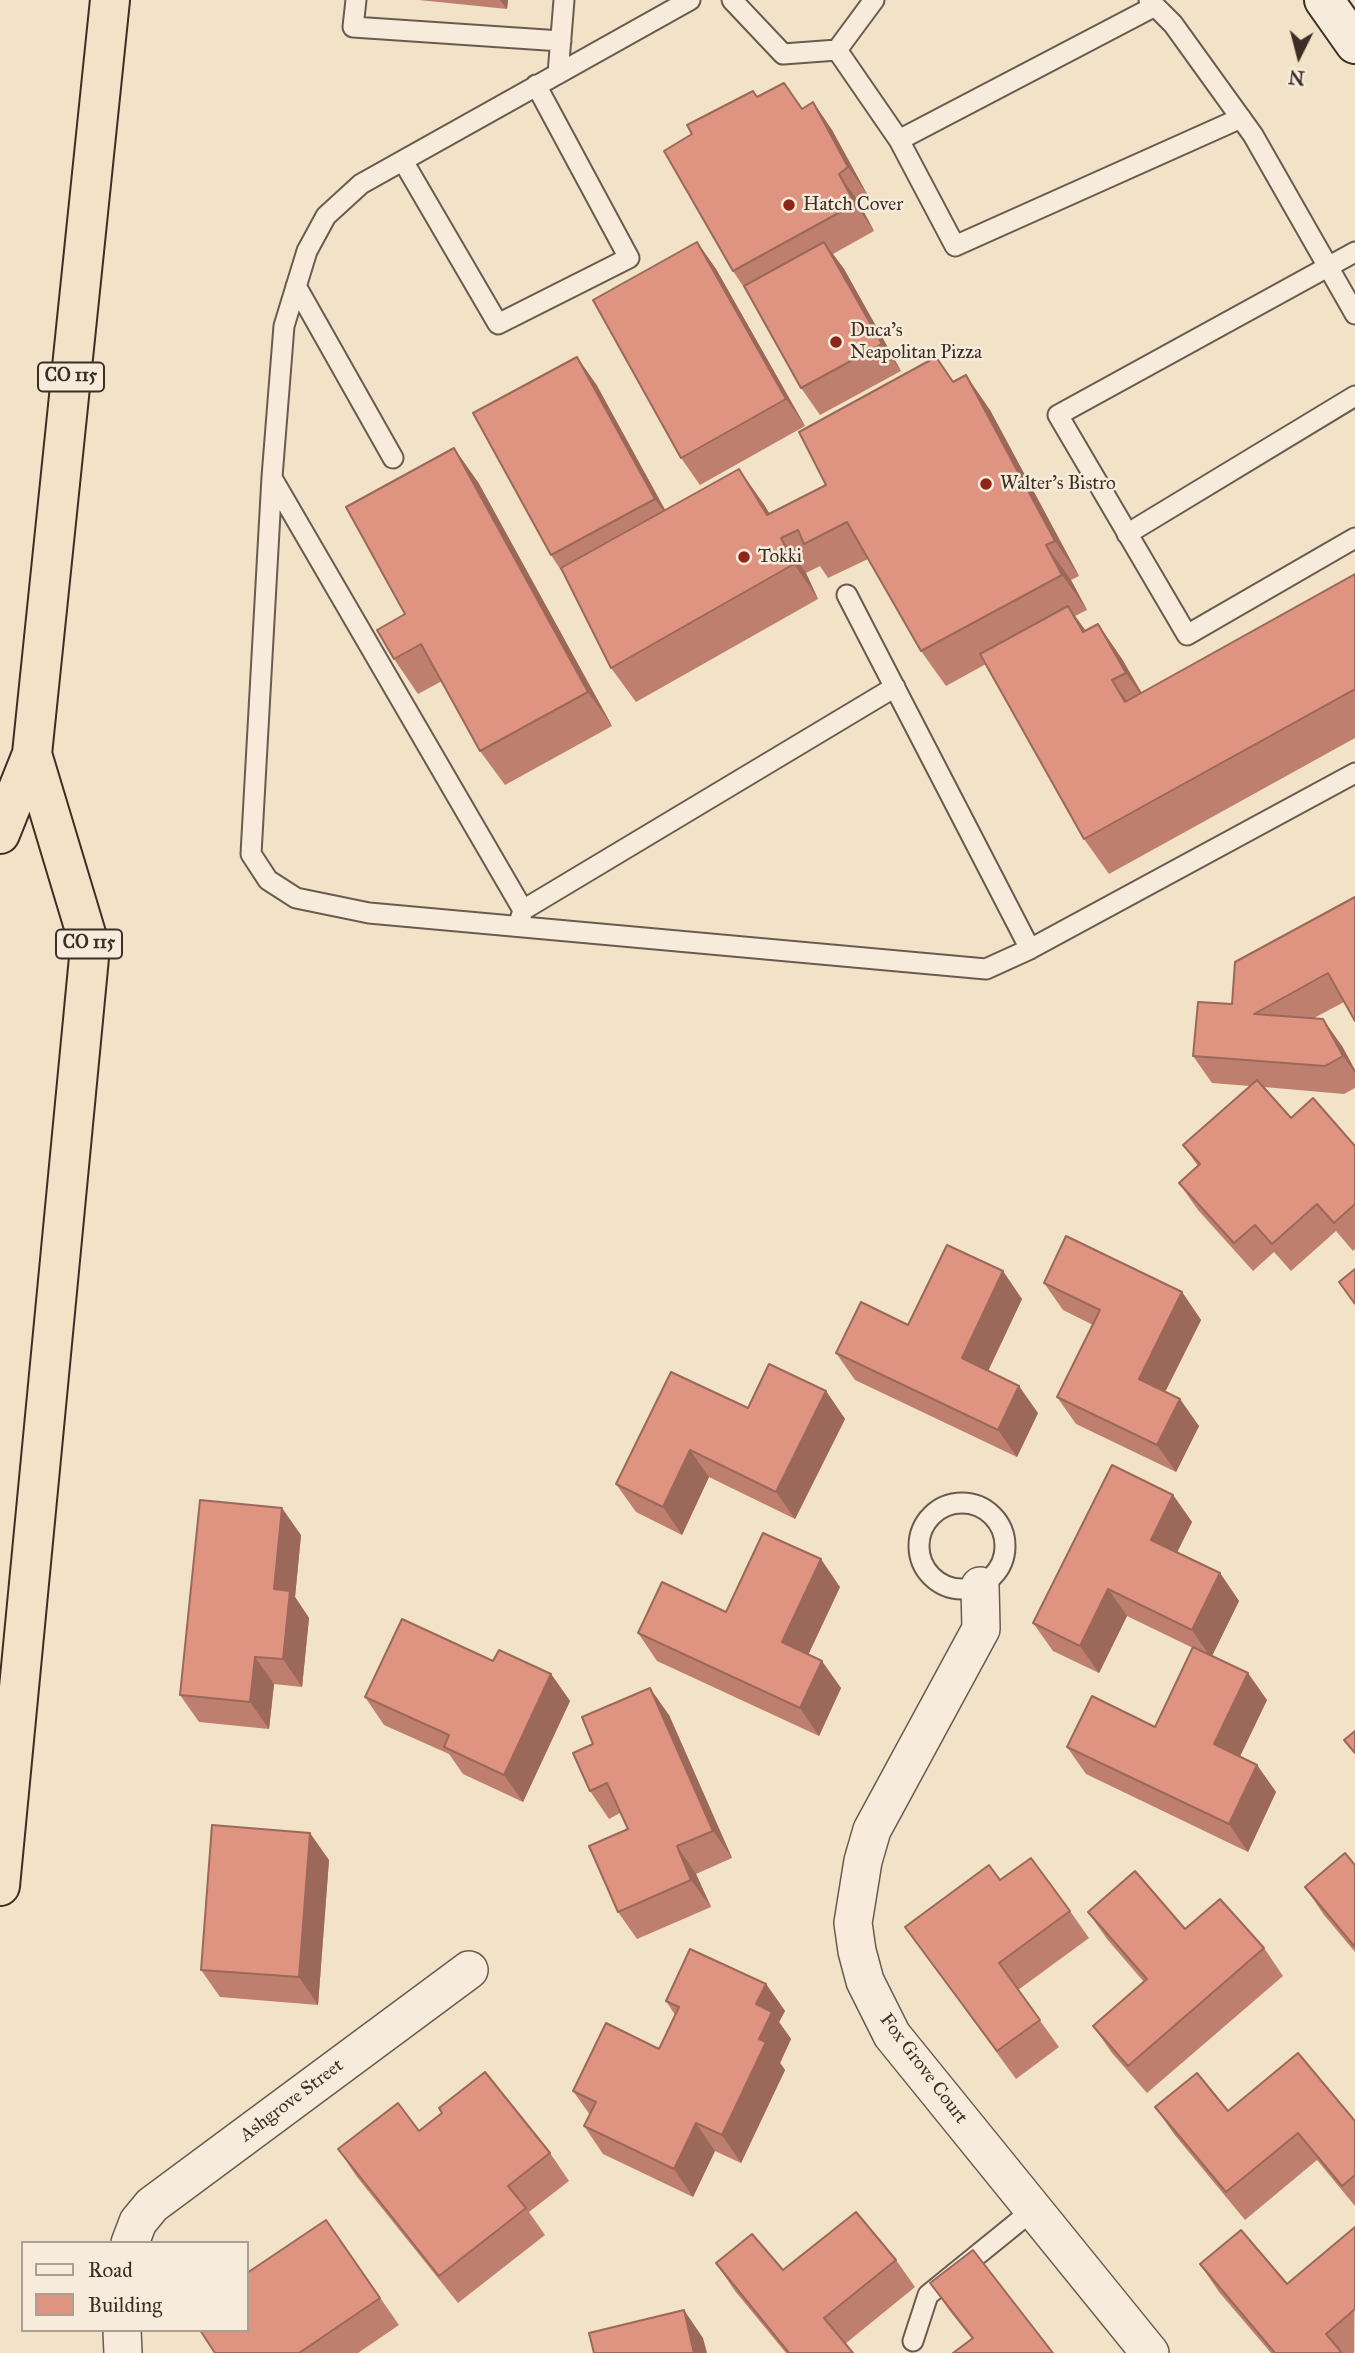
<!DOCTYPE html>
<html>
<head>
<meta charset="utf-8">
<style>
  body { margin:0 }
  #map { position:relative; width:1355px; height:2353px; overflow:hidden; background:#f2e2c7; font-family:"IM FELL Great Primer",serif }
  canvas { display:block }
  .legend { position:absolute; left:21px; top:2241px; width:228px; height:91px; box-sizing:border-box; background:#f7ecdb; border:2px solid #ada092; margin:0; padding:9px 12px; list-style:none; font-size:21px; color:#3d2e25 }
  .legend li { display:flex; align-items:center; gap:14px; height:35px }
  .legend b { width:35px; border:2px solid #ada092 }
  .north { position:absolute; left:1264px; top:21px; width:70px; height:70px; -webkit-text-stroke:5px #f7ecdb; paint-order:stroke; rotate:186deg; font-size:19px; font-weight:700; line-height:28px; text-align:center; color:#3d2e25 }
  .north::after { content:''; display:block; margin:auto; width:24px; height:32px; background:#3d2e25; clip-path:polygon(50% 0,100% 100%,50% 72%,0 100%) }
</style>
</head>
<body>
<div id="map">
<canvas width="1355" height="2353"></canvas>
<ul class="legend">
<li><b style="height:9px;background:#f7ecdb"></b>Road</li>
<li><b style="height:19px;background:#de9480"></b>Building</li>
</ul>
<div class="north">N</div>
</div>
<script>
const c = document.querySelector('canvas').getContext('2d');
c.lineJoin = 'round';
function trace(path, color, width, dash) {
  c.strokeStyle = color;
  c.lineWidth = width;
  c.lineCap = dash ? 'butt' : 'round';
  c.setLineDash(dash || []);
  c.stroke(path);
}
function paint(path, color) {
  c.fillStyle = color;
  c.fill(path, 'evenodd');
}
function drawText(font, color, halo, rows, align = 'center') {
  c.font = font + ' "IM FELL Great Primer",serif';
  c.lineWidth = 5;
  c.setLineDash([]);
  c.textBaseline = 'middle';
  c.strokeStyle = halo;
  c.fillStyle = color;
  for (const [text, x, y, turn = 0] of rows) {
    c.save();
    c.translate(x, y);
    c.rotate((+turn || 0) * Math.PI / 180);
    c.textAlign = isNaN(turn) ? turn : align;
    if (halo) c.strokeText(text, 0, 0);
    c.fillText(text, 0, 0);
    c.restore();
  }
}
const lane = new Path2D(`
  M356 0 353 27 561 41
  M690 0 361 184 326 216 307 251 284 326 272 477 251 854 268 880 296 898 369 913 986 969 1030 949 1355 773
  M732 0 783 54 837 50
  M874 0 837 50 899 140
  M1149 0 1173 24 1253 135 1355 314
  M1155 6 899 140 955 246 1241 118
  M558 74 564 0
  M403 161 498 324 629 258 536 85
  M1355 252 1058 415 1187 635 1355 538
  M296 286 393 458
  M272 478 523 910
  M1127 534 1355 396
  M847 595 1030 949
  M520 920 523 910 895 687
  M919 1546a43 43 0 1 1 86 0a43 43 0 1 1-86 0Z
  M913 2341 928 2295 1034 2209`);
const street = new Path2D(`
  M980 1586 981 1629 872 1830 863 1861 853 1923 857 1951 865 1981 892 2035 1150 2353
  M130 2243 138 2222 152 2205 469 1970
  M122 2330 123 2353`);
const secondary = new Path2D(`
  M1324 0 1355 44`);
const highway = new Path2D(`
  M0 834 32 754 110 0
  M0 1886 90 947 32 754`);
trace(lane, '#6a5b4e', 23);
trace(street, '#6a5b4e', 40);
trace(secondary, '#3d2e25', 42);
trace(highway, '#3d2e25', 42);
trace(lane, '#f7ecdb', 19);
trace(street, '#f7ecdb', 37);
trace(secondary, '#f7ecdb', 38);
trace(highway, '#f2e2c7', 38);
paint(new Path2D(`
  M419 0H508L507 9Z
  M758 97 802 109 813 102 832 130 867 194 858 201 874 231 833 254 844 269 901 371 820 415 801 388 745 289 733 271Z
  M697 242 716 269 805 426 700 485 681 458Z
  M953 382 990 410 1079 576 1071 580 1087 610 1075 616 1086 631 1098 624 1122 659 1142 693 1355 574V738L1109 874 1084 839 986 664 946 686 921 651 868 559 828 578 820 566 806 573 818 599 636 702 611 668 566 578 551 555 596 384 665 510 763 503 769 513 826 485Z
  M478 482 612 726 505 785 480 751 442 681 418 694 394 659 405 614Z
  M1355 897 1344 1002 1314 1018 1342 1046 1355 1070V1088L1344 1094 1264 1087 1291 1118 1355 1146V1249L1353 1251 1336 1231 1291 1271 1274 1252 1253 1271 1198 1210 1179 1183 1198 1166 1183 1145 1250 1086 1212 1083 1193 1056 1232 1004Z
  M1044 1283 1182 1292 1201 1320 1165 1392 1199 1426 1176 1472 1076 1424 1057 1397 1093 1325 1063 1310Z
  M1022 1299 988 1371 1038 1413 1017 1457 855 1380 836 1353 908 1325Z
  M826 1391 845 1419 795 1519 709 1477 682 1535 636 1512 616 1484 748 1408Z
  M1173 1495 1192 1522 1177 1552 1220 1573 1239 1601 1212 1656 1267 1700 1240 1756 1257 1765 1276 1792 1248 1852 1086 1774 1067 1747 1155 1727 1193 1648 1127 1616 1099 1673 1053 1651 1033 1623Z
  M301 1535 295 1597 309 1618 302 1687 274 1684 269 1729 199 1722 180 1695Z
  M840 1587 808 1655 841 1688 819 1736 657 1661 638 1633 726 1612Z
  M493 1661 551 1674 570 1701 523 1802 463 1774 449 1754 384 1725 365 1697Z
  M669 1715 732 1858 696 1874 711 1907 637 1939 618 1912 628 1829 620 1813 609 1819 590 1791Z
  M329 1860 318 2005 220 1997 201 1970Z
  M1355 1865V1952L1324 1915 1305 1887Z
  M1000 1880 1070 1911 1089 1938 1018 1990 1059 2047 1016 2079 905 1927Z
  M1088 1912 1185 1929 1264 1948 1283 1976 1147 2093 1112 2053 1093 2026 1144 1982 1107 1939Z
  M766 1984 785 2011 779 2022 791 2039 780 2063 785 2070 741 2163 715 2151 693 2197 603 2154 584 2126 590 2115 573 2091 659 2049 675 2015 666 2001Z
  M1155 2107 1228 2111 1355 2121V2206L1317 2160 1245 2220 1174 2134Z
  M419 2131 550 2153 569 2181 529 2212 545 2235 458 2303 357 2177 338 2149Z
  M326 2220 399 2325 358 2353H215Z
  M1355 2227 1354 2353H1271L1219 2292 1200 2264 1287 2284Z
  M896 2260 915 2287 845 2344 853 2353H786L735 2291 716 2263 783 2270Z
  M930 2283 1053 2353 972 2339 949 2310Z`), '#bf7f6e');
paint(new Path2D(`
  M500 0H508L507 9Z
  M813 102 832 130 867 194 848 167Z
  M839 174 858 201 874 231 855 204Z
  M697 242 716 269 805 426 786 399Z
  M824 242 844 269 901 371 882 344Z
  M577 357 596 384 674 526 655 499Z
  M966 375 990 410 1079 576 1055 541Z
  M454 448 478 482 612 726 588 692Z
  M739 469 763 503 784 537 767 515Z
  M781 538 806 573 818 599 794 564Z
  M1046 545 1071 580 1087 610 1062 575Z
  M1068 606 1092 640 1083 632Z
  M1098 624 1122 659 1150 708 1126 673Z
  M1112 680 1137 715 1125 702Z
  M1323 1019 1342 1046 1355 1070V1073L1343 1056Z
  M1003 1271 1022 1299 981 1386 962 1358Z
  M1182 1292 1201 1320 1158 1406 1139 1379Z
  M1019 1386 1038 1413 1017 1457 998 1430Z
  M826 1391 845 1419 795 1519 776 1492Z
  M1180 1399 1199 1426 1176 1472 1157 1445Z
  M690 1450 709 1477 682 1535 663 1507Z
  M1173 1495 1192 1522 1170 1567 1151 1540Z
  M282 1508 301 1535 295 1597 309 1618 302 1687 283 1659 274 1589Z
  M821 1559 840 1587 801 1670 782 1642Z
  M1220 1573 1239 1601 1211 1658 1192 1630Z
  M1108 1589 1127 1616 1099 1673 1080 1646Z
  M255 1657 274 1684 269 1729 250 1702Z
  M822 1661 841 1688 819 1736 800 1708Z
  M1248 1673 1267 1700 1233 1771 1214 1744Z
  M551 1674 570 1701 523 1802 504 1775Z
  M650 1688 669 1715 732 1858 713 1831Z
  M1257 1765 1276 1792 1248 1852 1229 1824Z
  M310 1833 329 1860 318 2005 299 1977Z
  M677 1846 696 1874 711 1907 691 1880Z
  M766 1984 785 2011 779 2022 791 2039 780 2063 785 2070 741 2163 722 2135 759 2039 756 2004Z
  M696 2123 715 2151 693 2197 674 2169Z
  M684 2310 703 2338 707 2353H694Z`), '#9b685a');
const building = new Path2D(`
  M784 83 802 109 813 102 848 167 839 174 855 204 733 271 664 151 692 134 687 125 753 91 757 97Z
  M697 242 786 399 681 458 593 300Z
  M824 242 882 344 801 388 744 286Z
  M577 357 655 499 551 555 473 413Z
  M936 357 953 382 966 375 1055 541 1046 545 1062 575 921 651 847 522 804 544 798 530 781 538 794 564 611 668 561 568 739 469 767 515 826 485 799 432Z
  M454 448 588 692 480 751 421 644 394 659 377 630 405 614 346 507Z
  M1355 574V689L1084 839 980 654 1068 606 1083 632 1098 624 1126 673 1112 680 1125 702Z
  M1355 897V1021L1328 973 1254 1014 1323 1019 1343 1056 1325 1066 1193 1056 1198 1002 1232 1004 1235 962Z
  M1257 1080 1291 1118 1313 1098 1355 1146V1204L1334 1223 1317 1204 1272 1244 1255 1225 1234 1243 1179 1183 1200 1164 1183 1145Z
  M1066 1236 1182 1292 1139 1379 1180 1399 1157 1445 1057 1397 1100 1310 1044 1283Z
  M947 1245 1003 1271 962 1358 1019 1386 998 1430 836 1353 861 1302 908 1325Z
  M1355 1269V1304L1339 1282Z
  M769 1364 826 1391 776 1492 690 1450 663 1507 616 1484 671 1372 748 1408Z
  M1112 1465 1173 1495 1151 1540 1220 1573 1192 1630 1108 1589 1080 1646 1033 1623Z
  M200 1500 282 1508 274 1589 290 1591 283 1659 255 1657 250 1702 180 1695Z
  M763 1533 821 1559 782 1642 822 1661 800 1708 638 1633 662 1582 726 1612Z
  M402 1619 493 1661 499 1650 551 1674 504 1775 444 1747 449 1735 365 1697Z
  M1193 1647 1248 1673 1214 1744 1257 1765 1229 1824 1067 1747 1092 1696 1155 1727Z
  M650 1688 713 1831 677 1846 691 1880 618 1912 589 1846 628 1829 607 1783 590 1791 573 1753 593 1744 582 1717Z
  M1355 1731V1753L1344 1740Z
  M212 1825 310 1833 299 1977 201 1970Z
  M1345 1853 1355 1865V1947L1305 1887Z
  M1031 1858 1070 1911 999 1963 1040 2020 997 2051 905 1927 989 1865 1000 1880Z
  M1135 1871 1185 1929 1220 1899 1264 1948 1128 2066 1093 2026 1147 1979 1088 1912Z
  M690 1949 766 1984 756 2004 772 2012 759 2039 766 2042 722 2135 696 2123 674 2169 584 2126 596 2102 573 2091 606 2023 659 2049 679 2007 666 2001Z
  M1298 2053 1355 2121V2175L1342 2186 1298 2133 1226 2192 1155 2107 1197 2073 1228 2111Z
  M485 2072 550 2153 508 2186 526 2208 439 2276 338 2149 398 2103 419 2131 442 2113 439 2108Z
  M856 2212 896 2260 824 2318 853 2353H789L716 2263 752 2234 783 2270Z
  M326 2220 380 2298 299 2353H215L200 2330H247V2273Z
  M1355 2227V2309L1326 2334 1342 2353H1275L1200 2264 1241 2230 1287 2284Z
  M973 2250 1053 2353H953L973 2338 930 2283Z
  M684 2310 694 2353H594L589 2333Z`);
paint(building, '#de9480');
trace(building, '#9b685a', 2);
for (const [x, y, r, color] of [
  [789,205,7,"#8f2418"],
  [836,342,7,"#8f2418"],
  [986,484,7,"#8f2418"],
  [744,557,7,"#8f2418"]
]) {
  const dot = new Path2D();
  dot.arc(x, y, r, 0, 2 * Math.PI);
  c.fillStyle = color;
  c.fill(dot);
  trace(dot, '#f7ecdb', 2.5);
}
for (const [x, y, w] of [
  [71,377,66],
  [89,944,66]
]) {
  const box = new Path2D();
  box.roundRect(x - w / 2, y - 14.5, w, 29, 5);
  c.fillStyle = '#f7ecdb';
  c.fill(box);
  trace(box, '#3d2e25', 2);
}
drawText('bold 18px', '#3d2e25', null, [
  ["CO 115",71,377],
  ["CO 115",89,944]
]);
drawText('19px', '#3d2e25', '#f7ecdb', [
  ["Hatch Cover",803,205],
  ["Duca's",850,331],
  ["Neapolitan Pizza",850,353],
  ["Walter's Bistro",1000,484],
  ["Tokki",758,557]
], 'left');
drawText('19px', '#3d2e25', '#f7ecdb', [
  ["Fox Grove Court",923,2069,53],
  ["Ashgrove Street",292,2101,-37]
]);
</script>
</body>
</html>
